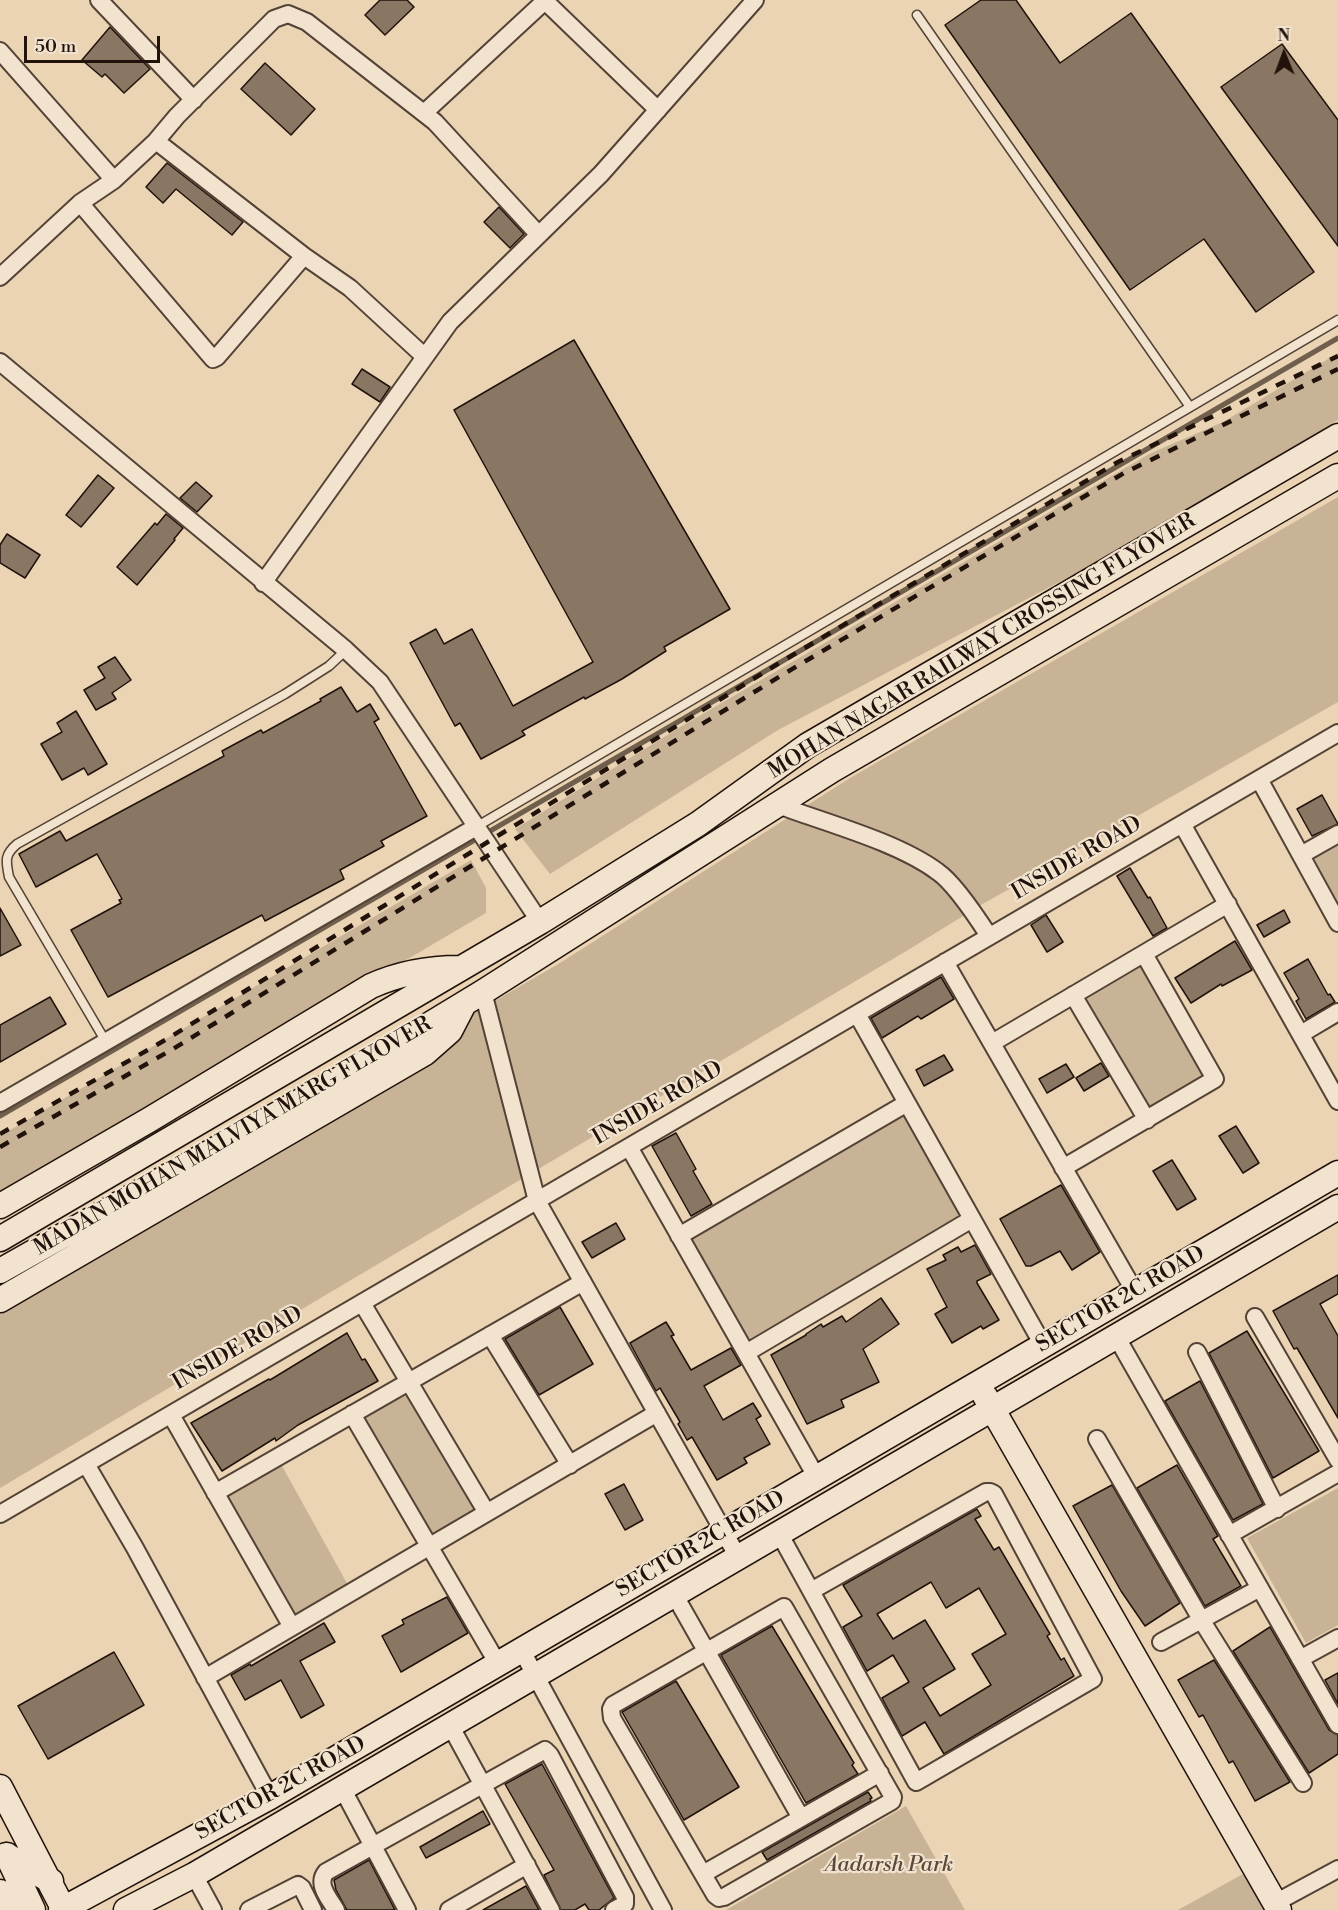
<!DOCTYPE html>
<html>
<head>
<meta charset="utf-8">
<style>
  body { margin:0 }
  #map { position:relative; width:1338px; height:1910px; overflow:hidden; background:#ead4b4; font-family:"Libre Bodoni",serif }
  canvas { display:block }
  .north { position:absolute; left:1254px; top:24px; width:60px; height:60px; -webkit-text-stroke:4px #f1e3ce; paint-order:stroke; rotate:359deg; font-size:16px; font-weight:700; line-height:24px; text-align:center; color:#21120b }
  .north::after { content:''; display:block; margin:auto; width:21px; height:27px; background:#21120b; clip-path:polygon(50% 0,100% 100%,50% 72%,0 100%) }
  .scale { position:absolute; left:24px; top:36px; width:136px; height:27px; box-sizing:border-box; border:3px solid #21120b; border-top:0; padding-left:8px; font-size:18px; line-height:21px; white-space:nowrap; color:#21120b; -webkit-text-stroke:4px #f1e3ce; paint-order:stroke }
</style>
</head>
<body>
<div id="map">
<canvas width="1338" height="1910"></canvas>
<div class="north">N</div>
<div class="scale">50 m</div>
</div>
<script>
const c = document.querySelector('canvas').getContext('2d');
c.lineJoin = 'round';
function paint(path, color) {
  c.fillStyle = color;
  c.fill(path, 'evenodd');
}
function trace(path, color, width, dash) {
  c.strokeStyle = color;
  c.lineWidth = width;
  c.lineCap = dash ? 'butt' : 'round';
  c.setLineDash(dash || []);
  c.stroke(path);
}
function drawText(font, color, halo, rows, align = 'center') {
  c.font = font + ' "Libre Bodoni",serif';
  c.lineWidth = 4.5;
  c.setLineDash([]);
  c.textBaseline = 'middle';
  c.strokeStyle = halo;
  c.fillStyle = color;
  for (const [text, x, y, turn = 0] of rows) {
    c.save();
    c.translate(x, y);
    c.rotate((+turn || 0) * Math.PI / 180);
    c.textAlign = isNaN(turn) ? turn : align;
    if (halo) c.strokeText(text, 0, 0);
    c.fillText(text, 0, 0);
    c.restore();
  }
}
paint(new Path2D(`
  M1338 353V420L1105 558 778 730 550 874 515 829 682 726 1151 453 1223 422Z
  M1338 497V702L981 905 908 950 0 1488V1289L560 963 850 778Z
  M1338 845V905L1313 859Z
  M471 860 486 888V913L0 1199V1136Z
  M1142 964 1207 1078 1148 1112 1083 997Z
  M904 1115 963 1217 748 1341 688 1238Z
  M407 1390 478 1511 431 1538 360 1417Z
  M281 1464 349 1587 293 1618 224 1496Z
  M1338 1488V1625L1306 1643 1247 1538Z
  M906 1806 965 1910H726Z
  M1243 1874 1264 1910H1178Z`), '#c8b397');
trace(new Path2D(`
  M0 1116 1338 338`), '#715f4e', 5);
const building = new Path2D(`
  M380 0H407L414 7 385 35 365 15Z
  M981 0H1016L1060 63 1131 13 1314 272 1256 312 1204 239 1130 290 945 25Z
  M110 27 150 69 124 93 105 74 102 77 82 60Z
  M1282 44 1338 120V246L1221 87Z
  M265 63 315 109 291 135 241 89Z
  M167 163 243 222 232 235 176 189 163 203 146 187Z
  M499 207 524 234 510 248 484 222Z
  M574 340 730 609 664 647 666 651 622 679 585 699 584 697 522 731 525 735 481 759 460 723 455 726 410 643 436 629 444 644 472 629 513 706 593 662 454 410Z
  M362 369 390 387 380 402 352 384Z
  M98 475 114 488 81 527 66 515Z
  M196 482 212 496 197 512 180 498Z
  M166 514 183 528 174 539 175 540 137 585 117 567 155 523 157 525Z
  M7 534 40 555 25 578 0 563V545Z
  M115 657 131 680 112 693 116 699 96 710 84 690 105 678 98 667Z
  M341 687 357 712 370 704 379 719 374 722 427 816 381 841 384 846 340 870 344 879 265 921 262 915 108 997 71 930 121 903 119 900 122 899 97 854 36 887 19 854 60 831 66 841 224 756 222 751 261 730 263 733 321 701 320 699Z
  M76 711 107 764 88 775 84 768 62 780 41 744 62 732 57 723Z
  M1322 795 1338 824 1312 836 1297 809Z
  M1130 868 1148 898 1150 897 1167 928 1153 936 1117 876Z
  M0 908 21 945 0 956Z
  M1284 910 1290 922 1264 937 1257 925Z
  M1046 915 1063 942 1047 952 1031 925Z
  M1235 941 1252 970 1222 986 1221 984 1191 1003 1175 978Z
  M1308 959 1328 995 1330 994 1335 1002 1306 1019 1296 1001 1299 999 1284 973Z
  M941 977 954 999 921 1019 918 1016 882 1038 871 1018Z
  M50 997 66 1024 0 1062V1025Z
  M944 1055 953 1070 924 1086 916 1070Z
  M1101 1063 1109 1076 1084 1091 1076 1078Z
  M1066 1064 1074 1077 1047 1093 1039 1079Z
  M1236 1126 1259 1163 1243 1173 1219 1136Z
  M676 1133 696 1169 693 1171 712 1204 691 1216 652 1146Z
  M1172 1160 1196 1199 1177 1210 1153 1171Z
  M1061 1185 1100 1252 1072 1270 1060 1251 1031 1266H1026L1000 1219Z
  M616 1223 625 1239 592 1258 582 1242Z
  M975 1245 991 1274 977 1281V1283L999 1320 983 1329 981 1326 952 1343 935 1314 947 1307 927 1269 946 1260 943 1255 958 1247 961 1252Z
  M1338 1275V1294L1320 1304 1338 1336V1418L1297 1348 1294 1349 1273 1311Z
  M881 1298 899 1324 863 1349 879 1382 841 1400 844 1407 807 1424 771 1355 806 1335V1334L821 1324 823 1327 842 1316 846 1322Z
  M560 1307 593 1364 539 1395 505 1339Z
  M666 1322 674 1335 671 1336 691 1370 731 1348 741 1365 704 1386 723 1420 753 1403 761 1416 756 1419 770 1444 744 1458 747 1463 717 1480 692 1437 687 1440 678 1424 680 1422 660 1388 656 1391 630 1343Z
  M1247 1331 1319 1451 1273 1478 1209 1353Z
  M347 1333 362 1360 365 1359 378 1381 298 1425 276 1441 275 1438 222 1471 191 1423 269 1379 270 1380Z
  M1200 1381 1263 1504 1233 1520 1165 1401Z
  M1177 1465 1218 1536 1213 1539 1241 1586 1205 1606 1137 1488Z
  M624 1484 643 1520 625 1530 605 1494Z
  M1112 1485 1180 1603 1145 1626 1121 1591 1073 1506Z
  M977 1509 981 1516 975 1519 994 1550 999 1547 1050 1634 1047 1636 1061 1660 1064 1658 1074 1676 944 1754 925 1722 902 1736 882 1698 909 1682 893 1655 867 1671 843 1627 862 1616 843 1585ZM931 1582 946 1608 979 1588 1006 1634 972 1654 991 1685 940 1716 923 1688 955 1669 925 1620 893 1639 877 1614Z
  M447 1597 468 1633 401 1672 382 1636 404 1624 402 1620Z
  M324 1623 335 1642 300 1661 324 1705 301 1718 281 1680 245 1700 231 1675 250 1664 251 1666Z
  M772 1626 854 1763 852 1765 858 1774 806 1803 721 1655Z
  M1270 1627 1329 1730 1338 1735V1754L1309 1773 1233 1651Z
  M114 1652 144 1705 48 1759 18 1706Z
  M1214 1660 1290 1782 1255 1801 1233 1761 1229 1763 1203 1715 1199 1717 1178 1680Z
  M1338 1673V1704L1325 1680Z
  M676 1681 739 1787 684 1820 622 1712Z
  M542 1764 614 1898 599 1910H589L585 1904 575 1910H561L544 1875 554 1870 505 1784Z
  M868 1792 872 1798 870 1799 871 1801 767 1860 762 1852Z
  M483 1811 490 1824 426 1858 420 1847Z
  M369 1860 395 1910H347L336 1890 334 1880Z
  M526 1886 539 1910H483Z`);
paint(building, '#8a7763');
trace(building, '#21120b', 1.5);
const lane = new Path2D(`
  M917 15 1190 407
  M476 827 1338 320
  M106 1042 9 877C6 861 4 855 17 844L285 694 329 666 346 650`);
const street = new Path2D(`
  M99 0 194 100
  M545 1 658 110
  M0 51 114 180
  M424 113 546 0
  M156 141 304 256 350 288 425 357
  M80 203 213 359 217 357 304 256
  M0 277 80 203 114 180 156 141 177 116 274 19 288 14 307 22 435 122 539 235
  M0 362 346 650 380 682 540 922
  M263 583 450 322 601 174 755 0
  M1259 779 1338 923
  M778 805C826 823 898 842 938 872 954 883 978 919 989 936
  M1182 824 1338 1101
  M1301 855 1338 834
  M945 962 1135 1292
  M483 992 537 1201 738 1557
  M1073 995 1147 1120
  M857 1014 1043 1345
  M1301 1034 1338 1012
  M992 1043 1228 904
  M0 1103 476 827
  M629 1147 817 1478
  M1063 1168 1215 1079 1144 954
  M679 1236 907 1103
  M362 1303 487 1513
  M1255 1317 1338 1460
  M490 1335 570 1465
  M1116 1336 1338 1725
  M1197 1352 1277 1509
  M746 1353 972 1219
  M352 1414 498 1664
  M171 1415 292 1627
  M1097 1439 1202 1621 1303 1783
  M86 1464 135 1548 270 1797
  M986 1492H990L994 1494 1093 1679 916 1782 811 1591Z
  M215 1493 583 1282
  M0 1514 1338 733
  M779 1533 811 1591
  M1229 1535 1338 1473
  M674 1594 801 1818
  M784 1607 893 1797 892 1801 724 1897 719 1898 715 1895 612 1718 611 1709 613 1705Z
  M1161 1642 1260 1588
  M522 1651 663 1910
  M1300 1659 1338 1638
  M205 1678 657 1413
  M450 1725 551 1910
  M342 1788 407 1910
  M703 1874 880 1773
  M194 1875 213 1910
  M1275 1903 1338 1869
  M249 1910 298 1885 302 1888 313 1910
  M336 1910C329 1898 316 1884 326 1872L545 1750 550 1755 625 1897V1904L614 1910
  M449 1910 527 1865`);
const secondary = new Path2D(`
  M0 1206 149 1120 371 986C400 973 428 968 459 968
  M0 1239 540 922 698 824 808 745 1338 436
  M0 1271 338 1080 483 992 832 770 1338 476
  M0 1300 425 1053 450 1031 464 1004
  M985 1396 1279 1910
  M0 1787 64 1910
  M6 1855 51 1881
  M7 1855 33 1910
  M0 1892 9 1910
  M61 1910 270 1797 1338 1173
  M126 1910 194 1875 1338 1207`);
trace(lane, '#534235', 11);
trace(street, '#534235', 20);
trace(secondary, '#21120b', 27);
trace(lane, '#f1e3ce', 8);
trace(street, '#f1e3ce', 16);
trace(secondary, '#f1e3ce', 24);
trace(new Path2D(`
  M0 1134 167 1039 776 665 1118 462 1338 356
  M0 1147 173 1049 782 675 1124 473 1338 369`), '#21120b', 4.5, [10, 10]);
drawText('22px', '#21120b', '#f1e3ce', [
  ["MOHAN NAGAR RAILWAY CROSSING FLYOVER",982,647,-31],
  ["INSIDE ROAD",1077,859,-30],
  ["INSIDE ROAD",658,1104,-30],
  ["MADAN MOHAN MALVIYA MARG FLYOVER",233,1137,-30],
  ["SECTOR 2C ROAD",1121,1300,-30],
  ["INSIDE ROAD",238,1349,-30],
  ["SECTOR 2C ROAD",701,1545,-30],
  ["SECTOR 2C ROAD",281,1789,-29]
]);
drawText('italic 22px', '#5b4a3c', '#f1e3ce', [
  ["Aadarsh Park",889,1866]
]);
</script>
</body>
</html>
